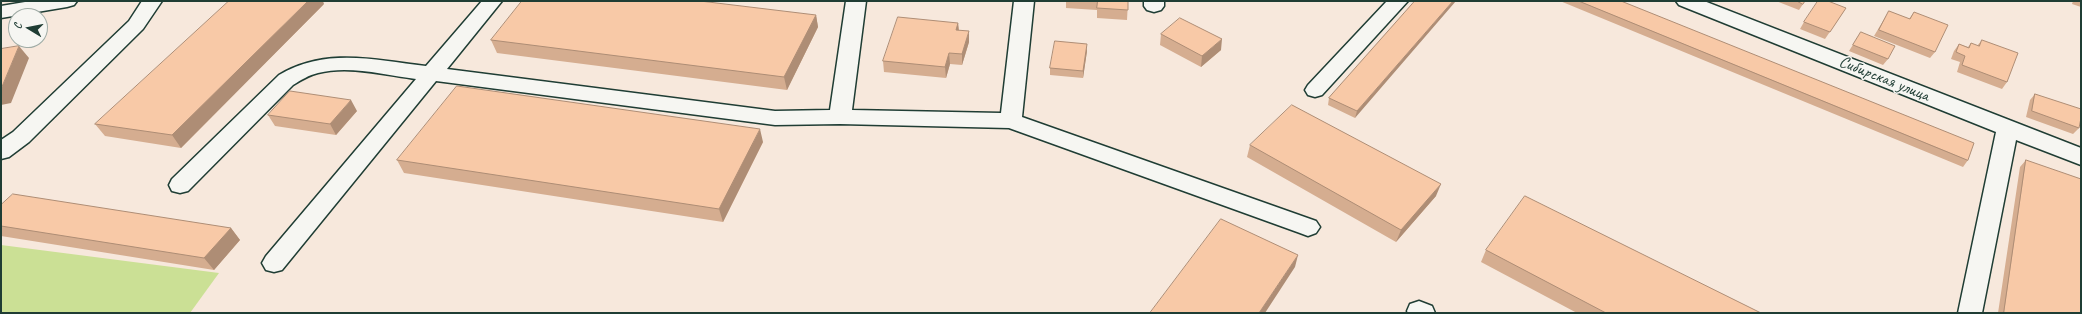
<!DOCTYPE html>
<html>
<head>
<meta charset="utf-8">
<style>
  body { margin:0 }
  #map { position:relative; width:2082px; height:314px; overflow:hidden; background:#f7e8dc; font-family:Caveat,sans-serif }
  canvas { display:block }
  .frame { position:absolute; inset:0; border:2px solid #1f3d34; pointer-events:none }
  .north { position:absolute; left:8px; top:8px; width:40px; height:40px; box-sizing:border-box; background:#f6f6f2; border:1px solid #a0aca6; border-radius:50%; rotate:280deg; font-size:11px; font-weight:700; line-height:16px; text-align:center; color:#1f3d34 }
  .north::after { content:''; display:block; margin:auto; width:14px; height:18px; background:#1f3d34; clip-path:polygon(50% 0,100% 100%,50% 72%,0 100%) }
</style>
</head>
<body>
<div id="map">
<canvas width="2082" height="314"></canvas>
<div class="frame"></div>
<div class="north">С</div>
</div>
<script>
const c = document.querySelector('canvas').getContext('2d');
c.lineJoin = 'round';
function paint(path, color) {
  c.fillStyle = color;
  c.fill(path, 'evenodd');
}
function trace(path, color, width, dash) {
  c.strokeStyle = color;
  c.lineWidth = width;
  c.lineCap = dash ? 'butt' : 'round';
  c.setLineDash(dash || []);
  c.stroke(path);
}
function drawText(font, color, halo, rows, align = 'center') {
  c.font = font + ' Caveat,sans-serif';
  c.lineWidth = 3;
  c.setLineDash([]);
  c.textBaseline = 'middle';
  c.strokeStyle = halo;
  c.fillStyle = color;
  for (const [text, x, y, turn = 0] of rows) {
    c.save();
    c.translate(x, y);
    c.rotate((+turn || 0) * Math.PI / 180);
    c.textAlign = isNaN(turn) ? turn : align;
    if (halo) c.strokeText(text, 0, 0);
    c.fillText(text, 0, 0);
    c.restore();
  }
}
paint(new Path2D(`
  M1 245 219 273 190 313H1Z`), '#cbe095');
const minor = new Path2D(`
  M31 1H77L74 5 67 7 1 18V6Z
  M142 1H162L143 29 29 142 9 157 1 159V140L13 132 129 21Z
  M482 1H502L447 69 775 111 830 110 846 1H866L852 110 1001 113 1014 1H1034L1022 117 1316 221 1320 227 1316 233 1308 236 1300 233 1009 128 840 124 775 125 436 81 282 270 274 272 266 270 262 263 266 256 416 79C385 75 349 65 318 73 309 75 301 80 293 85L188 191 180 193 172 191 169 185 172 179 279 75C326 47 375 60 426 66Z
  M1144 1H1164V6L1161 10 1154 12 1147 10 1144 6Z
  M1387 1H1408L1322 95 1315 97 1308 95 1305 90 1308 85Z
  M1676 1H1704L2081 148V165L2016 140 1982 313H1958L1996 132 1679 5Z
  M1419 301 1432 306 1435 313H1408L1407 311 1410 304Z`);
trace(minor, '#1f3d34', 3);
paint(minor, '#f6f6f2');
paint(new Path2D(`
  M1066 1H1128L1127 20 1097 18V10L1066 8Z
  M1415 1 1355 118 1328 105 1329 98Z
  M1560 1H1621L1968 160 1963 167Z
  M1776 1H1805L1799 10Z
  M2073 1H2081V7L2072 4Z
  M324 4 181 148 105 136 95 124Z
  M1846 8 1825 39 1800 29 1804 22Z
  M1889 11 1909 19 1914 12 1935 52 1930 58 1874 36Z
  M816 15 818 27 787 90 497 53 491 40Z
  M958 23 959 30 969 42 962 65 950 64 946 78 884 72 883 61Z
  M1861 32 1888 59 1883 65 1849 51Z
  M1161 34 1221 50 1201 67 1160 45Z
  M1982 40 2007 82 2002 89 1957 72 1960 62 1951 59 1954 51 1959 44 1968 47 1971 43 1977 46Z
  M1087 51 1083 78 1050 75V68Z
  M2035 94 2079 128 2073 134 2026 117 2030 100Z
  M357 111 336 135 275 126 268 115Z
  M763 142 723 222 404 173 397 160Z
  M1250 145 1436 196 1396 242 1247 157Z
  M2026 160 2081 313H1998L2020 167Z
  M1 205 231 228 240 240 214 270 1 236Z
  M1486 250 1761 313H1577L1481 262Z`), '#d5ad90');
paint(new Path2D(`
  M308 1H323L324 4 181 148 172 135Z
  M1453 1H1456L1355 118 1357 111Z
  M816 15 818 27 787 90 784 77Z
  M958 23 959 34 956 30Z
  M969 31V42L962 65V54Z
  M1222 39 1221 50 1201 67 1202 56Z
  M1087 44V51L1083 78V71Z
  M19 46 29 58 11 103 1 105V89Z
  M949 53 950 64 946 78 945 67Z
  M351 100 357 111 336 135 330 124Z
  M760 129 763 142 723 222 719 209Z
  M1441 184 1436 196 1396 242 1401 230Z
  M231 228 240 240 214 270 204 258Z
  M1298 255 1295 267 1265 313H1259Z`), '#ae8d75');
const building = new Path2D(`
  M229 1H308L172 135 95 124Z
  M522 1H700L816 15 784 77 491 40Z
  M1098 1H1128V10L1097 8Z
  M1415 1H1453L1357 111 1329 98Z
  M1579 1H1621L1974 143 1968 160Z
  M1797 1H1805L1803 4Z
  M1818 1H1828L1846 8 1830 32 1804 22Z
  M1889 11 1910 19 1914 12 1948 25 1935 52 1879 30Z
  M898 17 958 23 956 30 969 31 962 54 949 53 945 67 883 61Z
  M1180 18 1222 39 1202 56 1161 34Z
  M1861 32 1895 46 1888 59 1853 45Z
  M1982 40 2018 53 2007 82 1962 65 1965 56 1956 52 1959 44 1969 48 1971 43 1979 46Z
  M1055 41 1087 44 1083 71 1050 68Z
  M19 46 1 89V49Z
  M457 86 760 129 719 209 397 160Z
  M290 91 351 100 330 124 268 115Z
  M2035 94 2081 109V118L2079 128 2032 111Z
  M1292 105 1441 184 1401 230 1250 145Z
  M2026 160 2081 179V313H2004Z
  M13 194 231 228 204 258 1 226V205Z
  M1525 196 1761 313H1606L1486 250Z
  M1221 219 1298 255 1259 313H1150Z`);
paint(building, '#f8c9a7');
trace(building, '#ae8d75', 1);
drawText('17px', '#1f3d34', '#f6f6f2', [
  ["Сибирская улица",1884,79,22]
]);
</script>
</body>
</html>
